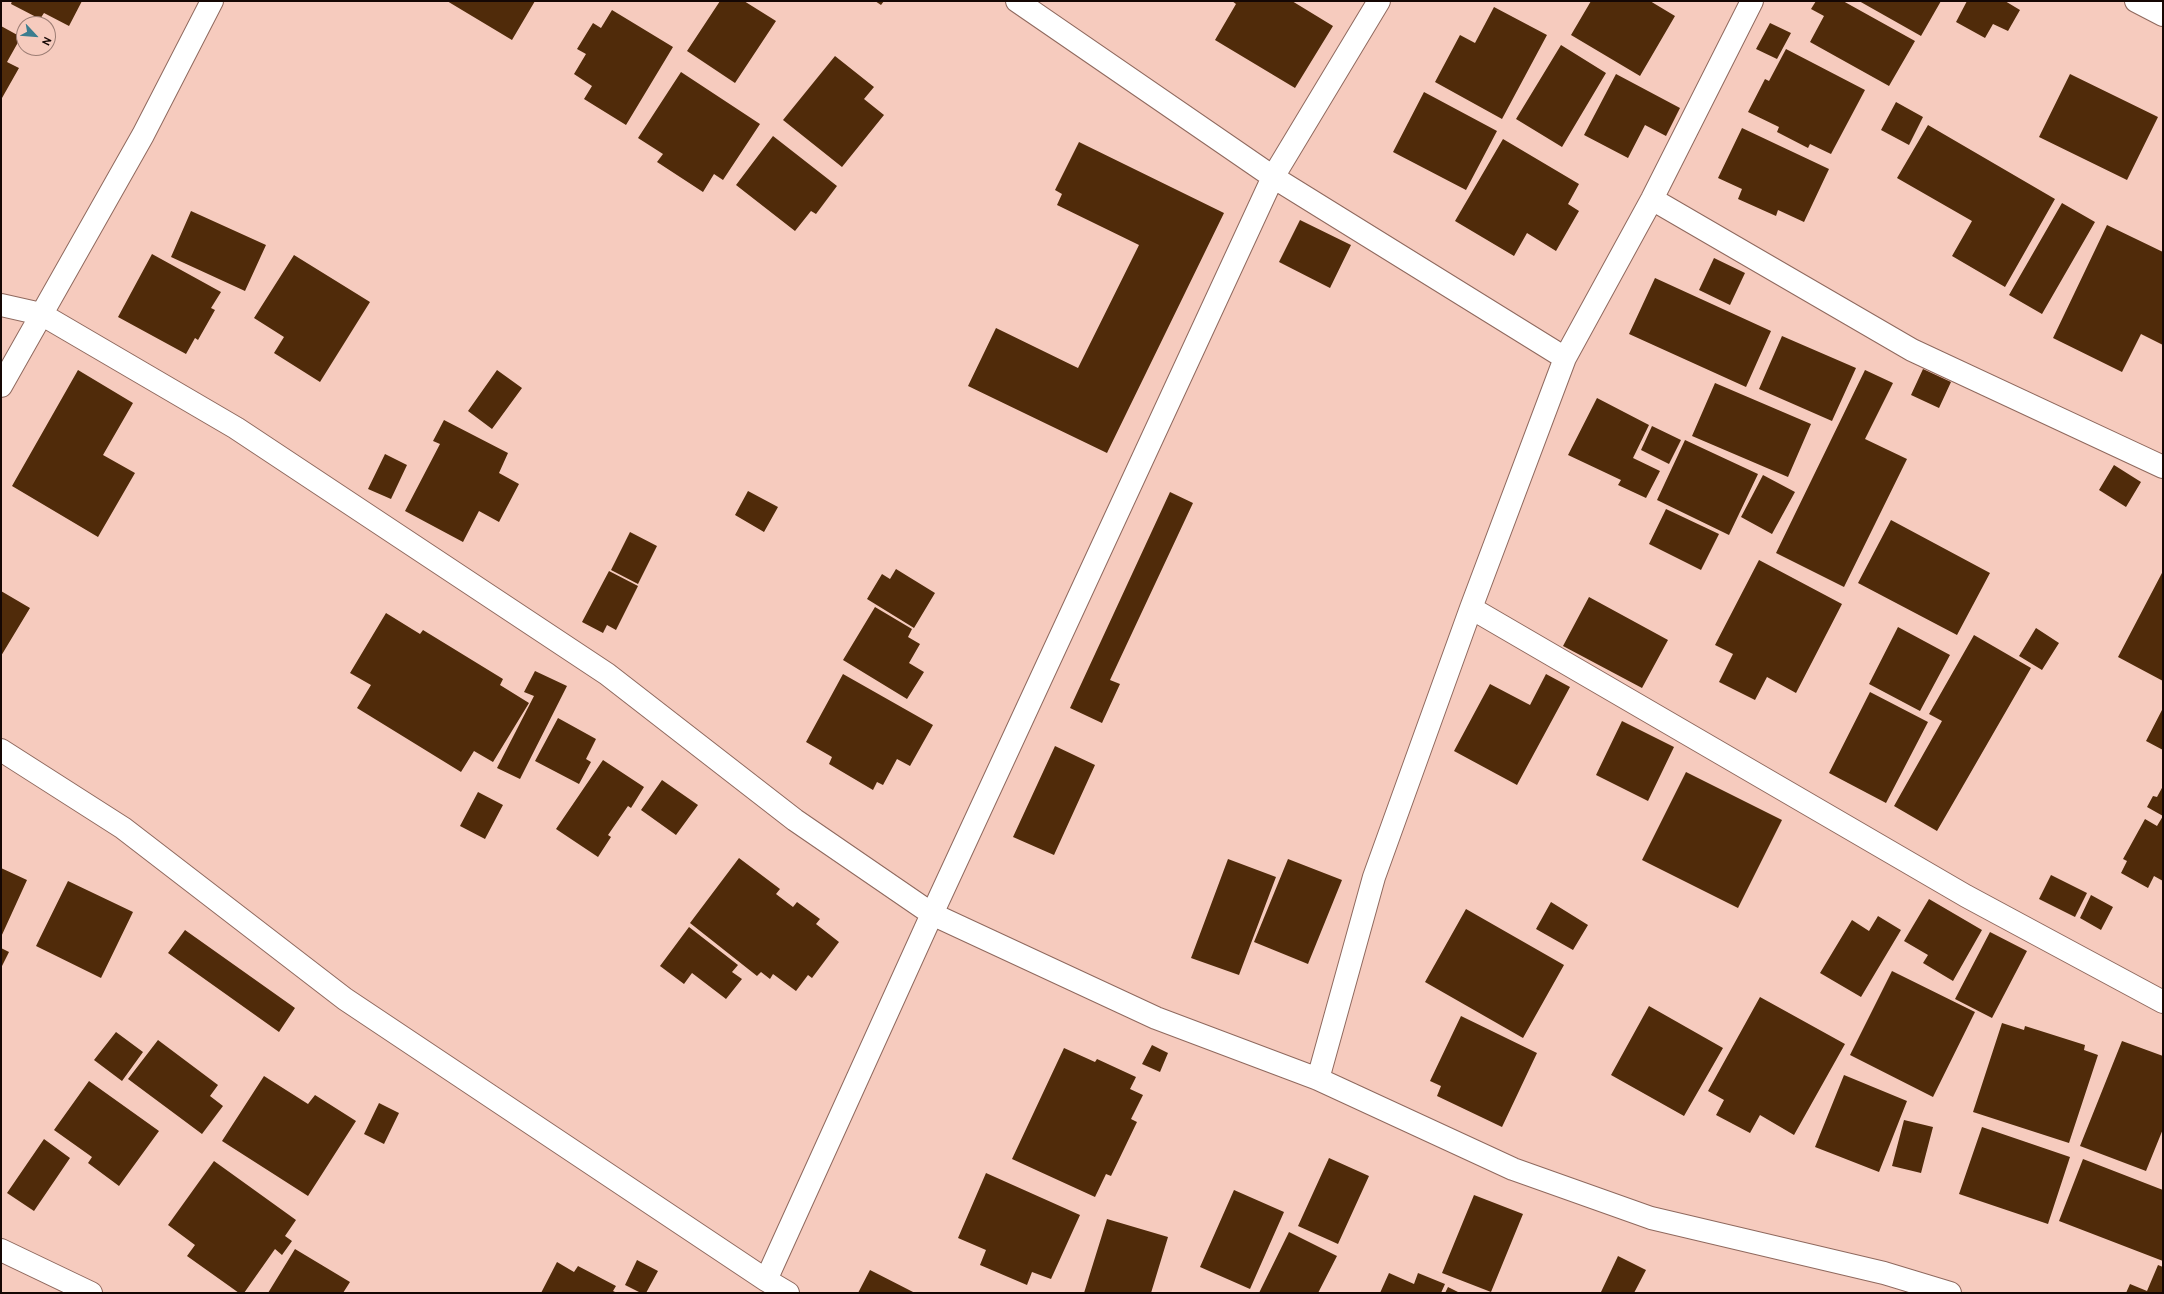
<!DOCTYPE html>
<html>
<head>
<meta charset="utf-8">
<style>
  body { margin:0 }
  #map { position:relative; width:2164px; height:1294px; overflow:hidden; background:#f6cbbe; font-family:Overpass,sans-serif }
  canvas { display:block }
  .frame { position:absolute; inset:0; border:2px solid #150704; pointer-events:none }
  .north { position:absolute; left:16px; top:16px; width:40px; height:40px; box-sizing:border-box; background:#f6cbbe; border:1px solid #9c7d74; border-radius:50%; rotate:116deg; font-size:11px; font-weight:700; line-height:16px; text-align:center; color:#150704 }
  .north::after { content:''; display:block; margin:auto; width:14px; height:18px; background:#3b7d8f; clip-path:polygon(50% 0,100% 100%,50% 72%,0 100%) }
</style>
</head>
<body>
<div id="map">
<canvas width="2164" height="1294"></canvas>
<div class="frame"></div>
<div class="north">N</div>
</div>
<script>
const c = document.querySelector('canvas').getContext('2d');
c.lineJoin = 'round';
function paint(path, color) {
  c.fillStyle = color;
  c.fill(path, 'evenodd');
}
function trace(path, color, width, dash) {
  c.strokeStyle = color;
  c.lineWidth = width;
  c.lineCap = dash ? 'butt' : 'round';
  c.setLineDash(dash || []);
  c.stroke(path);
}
paint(new Path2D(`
  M12 1H82L69 26 44 13 40 19 11 4Z
  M447 1H535L512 40Z
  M720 1H744L776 21 735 83 687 51Z
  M875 1H884L881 5Z
  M1232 1H1292L1333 26 1295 88 1215 40 1236 4Z
  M1591 1H1650L1675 16 1640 76 1571 35Z
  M1816 1H1843L1915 41 1889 86 1810 42 1824 16 1811 9Z
  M1859 1H1941L1921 36Z
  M1967 1H2005L2020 10 2008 31 1993 24 1985 38 1956 22Z
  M1494 7 1547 35 1502 119 1435 82 1460 35 1475 43Z
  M612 10 673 47 626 125 584 99 592 86 574 74 586 54 577 49 593 23 601 28Z
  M1770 23 1791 33 1777 59 1756 49Z
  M1 26 21 37 7 62 19 68 2 98Z
  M1561 45 1606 73 1562 147 1516 119Z
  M1786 49 1865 90 1831 154 1810 144 1808 148 1777 132 1779 127 1748 112 1765 79 1769 81Z
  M835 56 874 87 864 99 884 115 842 167 783 120Z
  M681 72 760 124 723 180 714 174 703 192 657 162 663 154 638 138Z
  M1616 74 1680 108 1666 136 1645 125 1628 158 1584 135Z
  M2070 74 2158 117 2127 180 2039 137Z
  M1424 92 1497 131 1466 190 1393 152Z
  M1896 102 1923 117 1909 145 1881 130Z
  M1928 125 2055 199 2005 287 1952 256 1972 221 1897 178Z
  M1742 128 1829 169 1804 222 1778 210 1776 216 1738 199 1742 189 1718 178Z
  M773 136 837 186 816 214 811 211 795 231 736 185Z
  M1503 139 1579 184 1568 204 1579 211 1556 251 1527 233 1514 256 1455 221Z
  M1079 142 1224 213 1107 453 968 386 996 328 1078 368 1139 245 1057 205 1062 194 1055 190Z
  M2062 203 2095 222 2042 314 2009 295Z
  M191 211 266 245 245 291 171 257Z
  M1300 220 1351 245 1330 288 1279 262Z
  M2107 225 2163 252V345L2141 334 2122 372 2053 338Z
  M152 254 221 292 211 308 215 310 198 340 195 338 186 354 118 317Z
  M294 255 370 302 320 382 274 353 284 337 254 318Z
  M1714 258 1745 273 1730 305 1699 290Z
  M1655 278 1771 331 1746 387 1629 334Z
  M1782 336 1856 368 1832 421 1759 389Z
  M1923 369 1951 382 1939 408 1911 395Z
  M78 370 133 403 103 455 135 473 98 537 12 486Z
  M497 370 522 388 492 429 468 411Z
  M1865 370 1893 383 1865 439 1907 459 1844 587 1776 553Z
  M1715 383 1811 424 1788 477 1692 436Z
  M1597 398 1649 425 1633 458 1660 471 1646 498 1618 485 1621 480 1568 455Z
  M444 420 508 453 499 473 519 484 499 522 479 511 463 542 405 511 440 444 433 441Z
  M1652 426 1681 440 1669 464 1641 450Z
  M1685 440 1758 474 1729 535 1657 500Z
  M385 454 407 465 391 499 368 489Z
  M2114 465 2141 482 2126 507 2099 490Z
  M1763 475 1795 492 1772 534 1741 517Z
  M748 491 778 507 764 532 735 515Z
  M1170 492 1193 503 1110 680 1120 684 1102 723 1070 708Z
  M1666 509 1719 534 1701 570 1649 544Z
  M1891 520 1990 573 1957 635 1858 583Z
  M630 532 657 546 638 584 611 570Z
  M1759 560 1842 604 1796 693 1767 677 1755 700 1719 682 1733 654 1715 645Z
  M896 569 935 593 914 628 867 599 882 574 890 579Z
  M609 571 638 586 616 630 607 625 603 633 582 622Z
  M2163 571V681L2118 657Z
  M1 591 30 608 1 656Z
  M1589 597 1668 640 1642 688 1563 646Z
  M875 607 912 629 908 637 920 644 909 663 924 672 907 699 843 660Z
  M386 613 420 634 423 630 503 679 500 685 529 703 493 762 474 751 461 772 357 708 371 685 350 673Z
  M1898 627 1950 655 1920 711 1869 684Z
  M2036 628 2059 643 2042 670 2019 656Z
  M1974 635 2031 668 1937 831 1894 806 1942 721 1929 714Z
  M535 671 567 686 520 779 497 768 534 696 524 692Z
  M843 674 933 725 910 766 897 759 883 785 877 782 873 790 829 764 832 757 806 742Z
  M1546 674 1570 687 1517 785 1454 751 1490 684 1530 705Z
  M1870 692 1928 722 1886 803 1829 773Z
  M2163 708V750L2146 741Z
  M558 718 596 739 586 759 591 762 579 784 535 761Z
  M1622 721 1674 747 1648 801 1596 775Z
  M1055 746 1095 765 1054 855 1013 837Z
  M603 760 644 787 631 808 628 806 608 835 611 837 598 857 556 829Z
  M1686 772 1782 820 1738 908 1642 860Z
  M662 780 698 805 676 835 641 810Z
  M2163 786V881L2154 876 2148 888 2121 873 2127 861 2123 859 2145 819 2157 826 2163 816 2147 807 2153 796 2157 797Z
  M478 792 503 805 485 839 460 826Z
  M739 858 780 889 776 894 793 907 797 902 820 919 816 924 839 942 812 978 808 975 796 991 773 974 770 979 761 972 757 976 690 923Z
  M1228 859 1276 877 1239 975 1191 958Z
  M1288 859 1342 880 1308 964 1254 942Z
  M1 868 27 880 1 937Z
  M2051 875 2087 893 2075 917 2039 899Z
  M68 881 133 912 101 978 36 946Z
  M2091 895 2113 907 2101 930 2080 918Z
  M1929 899 1982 930 1953 981 1923 963 1928 955 1904 941Z
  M1551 902 1588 925 1573 950 1536 929Z
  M1466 909 1564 965 1523 1038 1425 982Z
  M1878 916 1901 930 1861 997 1820 973 1852 920 1869 931Z
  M689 927 738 965 732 972 742 979 726 999 692 973 684 984 660 966Z
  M185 930 295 1008 279 1032 168 953Z
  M1990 932 2027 951 1992 1018 1955 999Z
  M1 948 9 952 1 968Z
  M1892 971 1975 1012 1933 1097 1850 1055Z
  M1760 997 1845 1044 1794 1135 1760 1115 1750 1133 1716 1115 1724 1100 1708 1091Z
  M1649 1006 1723 1048 1684 1116 1611 1075Z
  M1461 1016 1537 1053 1502 1127 1437 1096 1441 1086 1430 1081Z
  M2002 1023 2024 1030 2025 1026 2085 1045 2084 1050 2098 1055 2069 1143 1973 1112Z
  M116 1032 143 1052 122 1081 94 1060Z
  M158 1040 218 1085 210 1096 223 1106 202 1134 128 1079Z
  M2122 1041 2163 1056V1129L2146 1171 2080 1146Z
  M1152 1045 1168 1053 1160 1072 1142 1064Z
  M1064 1048 1095 1062 1097 1059 1136 1077 1130 1089 1143 1095 1131 1119 1137 1122 1111 1176 1106 1174 1095 1197 1012 1159Z
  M1844 1075 1907 1101 1879 1172 1815 1147Z
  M264 1076 308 1104 315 1095 356 1121 308 1196 222 1141Z
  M89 1081 159 1131 119 1186 88 1163 92 1157 54 1130Z
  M379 1103 399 1113 384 1144 364 1134Z
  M1904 1120 1933 1127 1921 1173 1892 1166Z
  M1982 1127 2070 1157 2048 1224 1959 1194Z
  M44 1139 70 1158 34 1211 7 1193Z
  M1329 1158 1369 1176 1338 1244 1298 1226Z
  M2083 1159 2163 1190V1261L2059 1221Z
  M214 1161 296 1220 285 1236 292 1241 282 1255 275 1249 244 1293H239L187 1256 195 1245 168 1225Z
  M986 1173 1080 1215 1051 1279 1032 1272 1027 1285 980 1265 986 1250 958 1238Z
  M1234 1190 1284 1212 1250 1289 1200 1267Z
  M1474 1195 1523 1214 1491 1292 1442 1273Z
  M1107 1219 1168 1237 1151 1293H1084Z
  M1289 1232 1337 1256 1318 1293H1259Z
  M295 1249 350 1282 343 1293H268Z
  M1618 1256 1646 1270 1634 1293 1601 1292Z
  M637 1260 658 1271 646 1293H641L625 1285Z
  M557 1262 574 1272 578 1266 616 1286 613 1291 617 1293H541Z
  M2158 1265 2163 1267V1293H2126L2130 1284 2147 1291Z
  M870 1270 915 1293H858Z
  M1389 1273 1414 1284 1418 1273 1445 1284 1441 1293H1380Z
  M1448 1287 1460 1293H1445Z`), '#502b0a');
const street = new Path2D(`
  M1017 1 1273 177 1565 358
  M2136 1 2163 15
  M1652 199 1912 350 2163 467
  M1 305 41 314 236 428 607 674 795 820 932 914 1156 1018 1318 1079 1513 1169 1651 1218 1884 1273 1950 1293
  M1 386 143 135 212 1
  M1471 608 1966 896 2163 1002
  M1 750 123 828 345 999 766 1280 788 1293
  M1318 1079 1374 877 1471 608 1565 358 1652 199 1752 1
  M1 1250 91 1293
  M766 1280 932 914 1273 177 1379 1`);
trace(street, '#8f695e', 24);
trace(street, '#fff', 22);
</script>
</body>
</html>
